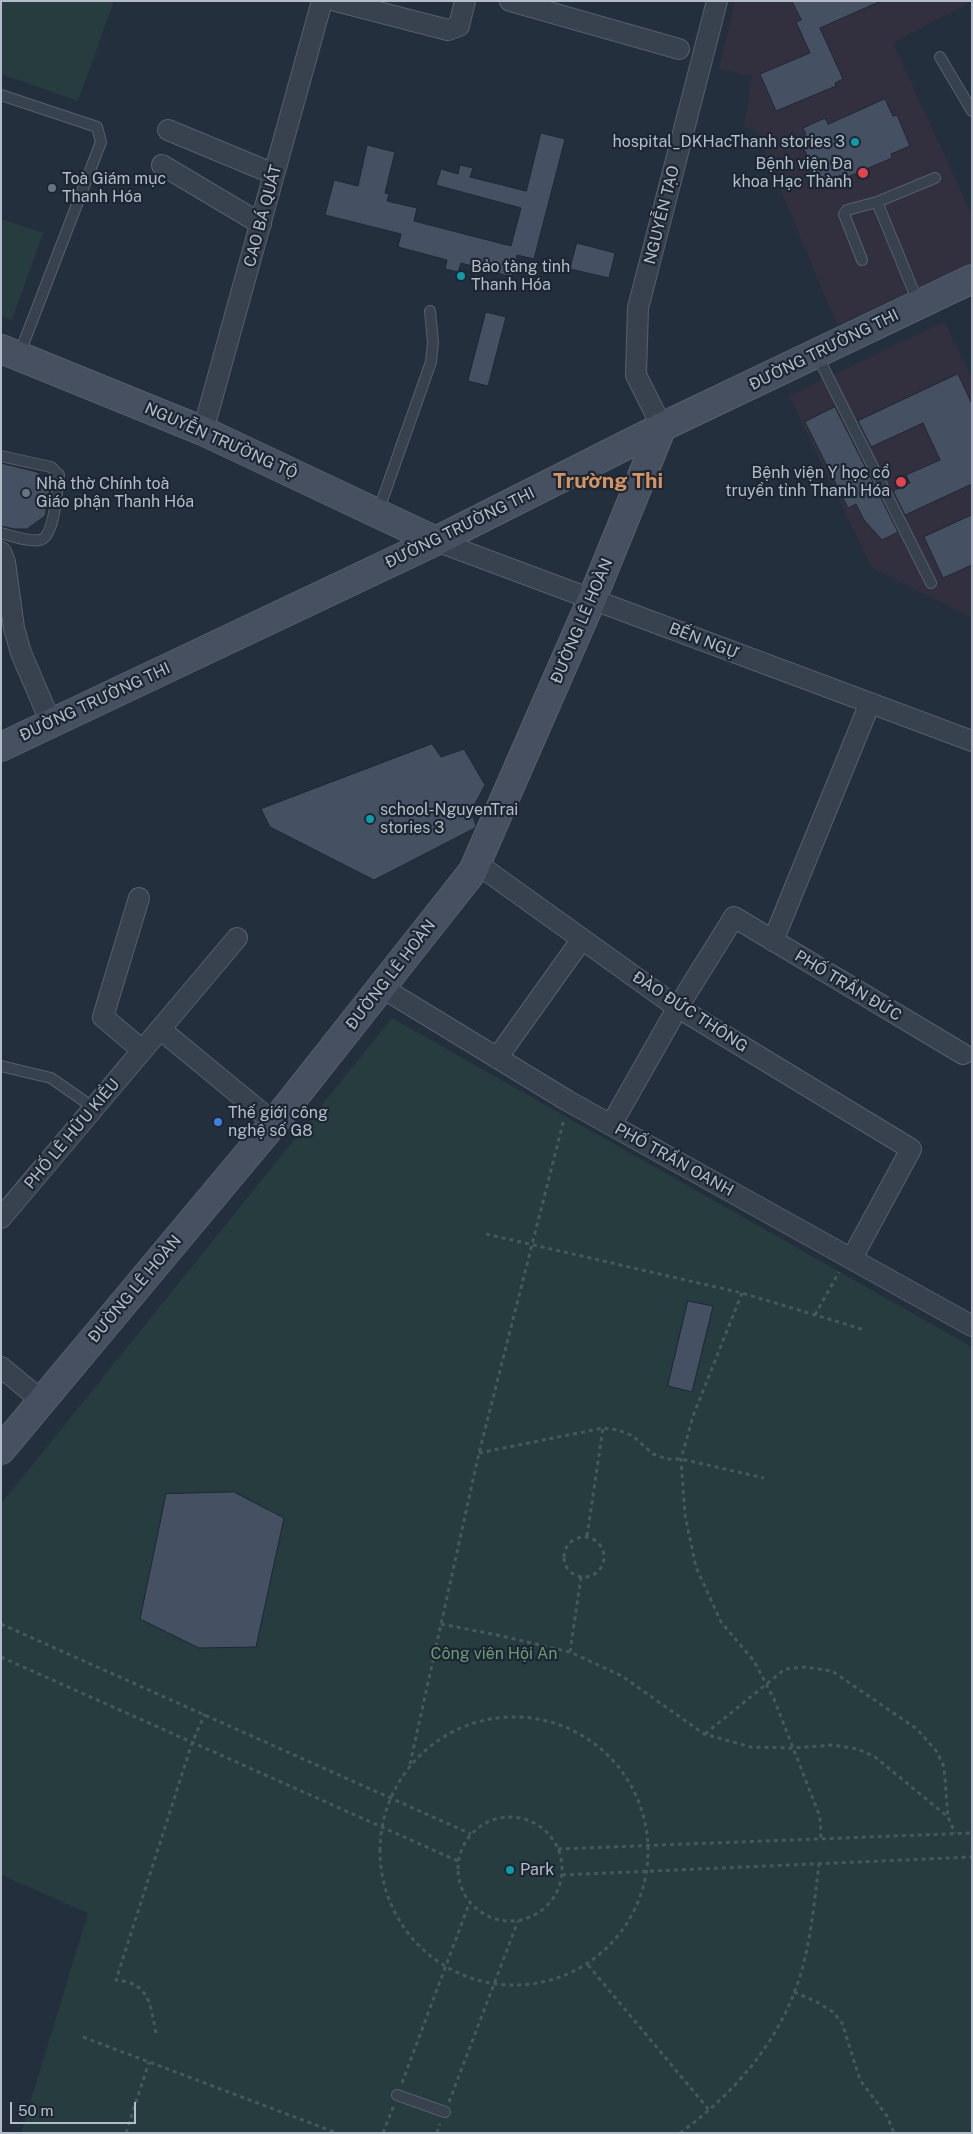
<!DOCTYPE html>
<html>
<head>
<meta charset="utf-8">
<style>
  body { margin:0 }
  #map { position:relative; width:973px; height:2134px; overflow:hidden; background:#242f3e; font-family:"Public Sans",sans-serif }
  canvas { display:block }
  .frame { position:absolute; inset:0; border:2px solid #b4bcc9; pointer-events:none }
  .scale { position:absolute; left:10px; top:2102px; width:126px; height:22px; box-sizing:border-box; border:2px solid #b4bcc9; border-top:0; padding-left:6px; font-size:15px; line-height:18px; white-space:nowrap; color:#b4bcc9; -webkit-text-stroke:4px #1d2633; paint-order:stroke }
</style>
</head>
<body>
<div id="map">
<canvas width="973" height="2134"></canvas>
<div class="frame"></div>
<div class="scale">50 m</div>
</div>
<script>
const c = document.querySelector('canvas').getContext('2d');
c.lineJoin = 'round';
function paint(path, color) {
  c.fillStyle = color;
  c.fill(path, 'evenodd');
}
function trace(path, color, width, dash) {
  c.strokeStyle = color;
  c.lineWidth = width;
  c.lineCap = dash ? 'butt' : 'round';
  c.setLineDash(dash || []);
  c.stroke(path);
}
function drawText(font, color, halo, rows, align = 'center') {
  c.font = font + ' "Public Sans",sans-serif';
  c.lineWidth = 4.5;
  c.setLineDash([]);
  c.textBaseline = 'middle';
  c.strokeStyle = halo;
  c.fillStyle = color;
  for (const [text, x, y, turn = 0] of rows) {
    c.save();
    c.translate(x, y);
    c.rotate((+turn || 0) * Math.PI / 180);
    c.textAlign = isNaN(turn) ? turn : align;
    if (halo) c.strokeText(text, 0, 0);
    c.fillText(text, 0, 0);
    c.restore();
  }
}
paint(new Path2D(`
  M735 1H972L893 43 972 216V263L837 325 756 130 744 127 752 76 719 69Z
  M944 322 972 379V617L872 568 789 396Z`), '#32303f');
paint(new Path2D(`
  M1 1H114L78 101 1 74Z
  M1 219 43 233 12 320 1 316Z
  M392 1018 972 1347V2133H21L88 1913 1 1875V1504Z`), '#263c3f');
const building = new Path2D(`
  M792 1H881L820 28 843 79 835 83 836 86 776 111 760 74 810 53 796 22 801 20Z
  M885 99 893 116 897 115 910 146 891 154 892 158 843 179 841 175 820 185 799 138 806 134 803 128 825 118 828 124Z
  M541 133 565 139 534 259 517 255 512 277 461 263 458 272 445 269 447 260 398 247 401 234 325 215 334 180 358 186 367 145 395 152 385 193 389 194 387 201 417 208 414 221 511 246 521 208 436 185 441 169 458 174 460 165 473 168 470 177 526 191Z
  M577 243 615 253 609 278 570 269Z
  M486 312 506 317 488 386 468 381Z
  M958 374 972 404V484L905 515 893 491 910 483 906 475 940 460 923 423 871 447 858 421Z
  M835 407 898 532 882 540 864 520 856 504 848 508 805 422Z
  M1 463 37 472 46 480 50 488 45 516 27 529H14L1 526Z
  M972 515V565L943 578 924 537Z
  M432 744 441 757 464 749 485 785 471 811 476 826 475 828 374 880 270 827 261 809Z
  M688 1301 713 1306 692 1392 668 1386Z
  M234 1492 284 1518 256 1647 199 1648 140 1619 166 1494Z`);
paint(building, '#455162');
trace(building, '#1f2835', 1);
const lane = new Path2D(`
  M940 57 972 111
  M1 95 97 127 101 142 19 355
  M862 260 844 214 847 210 877 202
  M918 302 877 202 935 178
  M817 355 931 583
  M1 456 51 467 59 475C57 489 55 537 40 540 28 542 13 536 1 533
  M378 512 431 362 433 342 430 311
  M1 1066 51 1078 94 1108
  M397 2095 445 2112`);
const street = new Path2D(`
  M336 1 448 30 459 26 465 1
  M510 1 679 49
  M168 130 274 174
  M162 165 261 224
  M662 427 636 375 638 308 717 1
  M203 431 322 1
  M436 541 972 741
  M1 552 5 562 14 628 21 653 51 723
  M476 863 674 1005 911 1149 852 1258
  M139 898 103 1017 142 1050
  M773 941 870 703
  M381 987 568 1101 972 1326
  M160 1029 274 1123
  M497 1058 582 939
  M611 1125 678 1007 734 917 963 1054
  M1 1218 237 938
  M1 1367 42 1401`);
const secondary = new Path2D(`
  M1 349 203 431 436 541
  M1 747 436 541 662 427 972 279
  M1 1450 274 1123 473 871 592 599 662 427`);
trace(lane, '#565f6c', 12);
trace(street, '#565f6c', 22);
trace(secondary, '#565f6c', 30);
trace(new Path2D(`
  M486 1234 742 1293 865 1330
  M742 1293 693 1416 681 1459 685 1515 696 1567 721 1622 754 1661 774 1699 820 1817 821 1839
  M815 1315 839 1272
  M479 1453 603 1428 618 1430 633 1436 653 1454 667 1459H681L764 1478
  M587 1536 603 1428
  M564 1557a20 20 0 1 1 40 0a20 20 0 1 1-40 0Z
  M1 1624 471 1834
  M441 1624 497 1635 570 1652 622 1676 704 1734 751 1747 793 1748 833 1745 858 1749 875 1757 948 1817 955 1833
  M570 1652 581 1577
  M1 1657 458 1861
  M380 1851a134 134 0 1 1 268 0a134 134 0 1 1-268 0Z
  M705 1734 785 1669 805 1667 832 1671 917 1729 937 1752 944 1767 948 1817
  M410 1764 479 1453 564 1119
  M458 1869a52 52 0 1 1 104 0a52 52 0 1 1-104 0Z
  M558 1849 972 1833
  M562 1875 972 1857
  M588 1965 710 2111
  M794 1992 817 2002 833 2012 842 2023 860 2080 887 2116 894 2133
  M156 2033C150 2004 150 1983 116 1980L192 1743 205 1714
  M83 2037 337 2133
  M402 2083 469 1904
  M449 2102 518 1921
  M126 2133 149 2062
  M383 2133 394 2105
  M437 2133 440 2124
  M680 2133C739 2090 786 2034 804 1962 812 1930 815 1896 819 1864`), '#44595c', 3, [4, 4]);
trace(lane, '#38414e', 10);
trace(street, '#38414e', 20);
trace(secondary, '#465061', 28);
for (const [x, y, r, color] of [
  [855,142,5,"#0f9aa8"],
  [863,173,6,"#e0444e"],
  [52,188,5,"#6b7280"],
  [461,276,5,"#0f9aa8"],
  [901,482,6,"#e0444e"],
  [26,493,5,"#6b7280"],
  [370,819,5,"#0f9aa8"],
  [218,1122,5,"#3f7fe0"],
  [510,1870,5,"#0f9aa8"]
]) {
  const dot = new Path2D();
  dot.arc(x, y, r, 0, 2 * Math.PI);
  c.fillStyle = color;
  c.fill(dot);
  trace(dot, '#1d2633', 2);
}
drawText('16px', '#b4bcc9', '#1d2633', [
  ["hospital_DKHacThanh stories 3",845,142,"right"],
  ["Bệnh viện Đa",852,164,"right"],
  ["khoa Hạc Thành",852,182,"right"],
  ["Toà Giám mục",62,179],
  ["Thanh Hóa",62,197],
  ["Bảo tàng tỉnh",471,267],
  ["Thanh Hóa",471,285],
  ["Bệnh viện Y học cổ",890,473,"right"],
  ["truyền tỉnh Thanh Hóa",890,491,"right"],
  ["Nhà thờ Chính toà",36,484],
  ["Giáo phận Thanh Hóa",36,502],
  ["school-NguyenTrai",380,810],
  ["stories 3",380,828],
  ["Thế giới công",228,1113],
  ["nghệ số G8",228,1131],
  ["Park",520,1870]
], 'left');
drawText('16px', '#b4bcc9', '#1d2633', [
  ["NGUYỄN TẠO",662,215,-76],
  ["CAO BÁ QUÁT",263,216,-75],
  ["ĐƯỜNG TRƯỜNG THI",824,350,-26],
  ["NGUYỄN TRƯỜNG TỘ",221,441,24],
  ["ĐƯỜNG TRƯỜNG THI",460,528,-26],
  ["ĐƯỜNG LÊ HOÀN",582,621,-67],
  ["BẾN NGỰ",704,641,21],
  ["ĐƯỜNG TRƯỜNG THI",95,702,-25],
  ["ĐƯỜNG LÊ HOÀN",391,975,-52],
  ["PHỐ TRẦN ĐỨC",848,986,31],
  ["ĐÀO ĐỨC THÔNG",690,1012,33],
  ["PHỐ LÊ HỮU KIỀU",72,1134,-50],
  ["PHỐ TRẦN OANH",674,1160,29],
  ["ĐƯỜNG LÊ HOÀN",135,1289,-50]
]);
drawText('16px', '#6b9a76', '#1d2633', [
  ["Công viên Hội An",494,1654]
]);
drawText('bold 21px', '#d59563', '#1d2633', [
  ["Trường Thi",608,482]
]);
</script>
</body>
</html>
